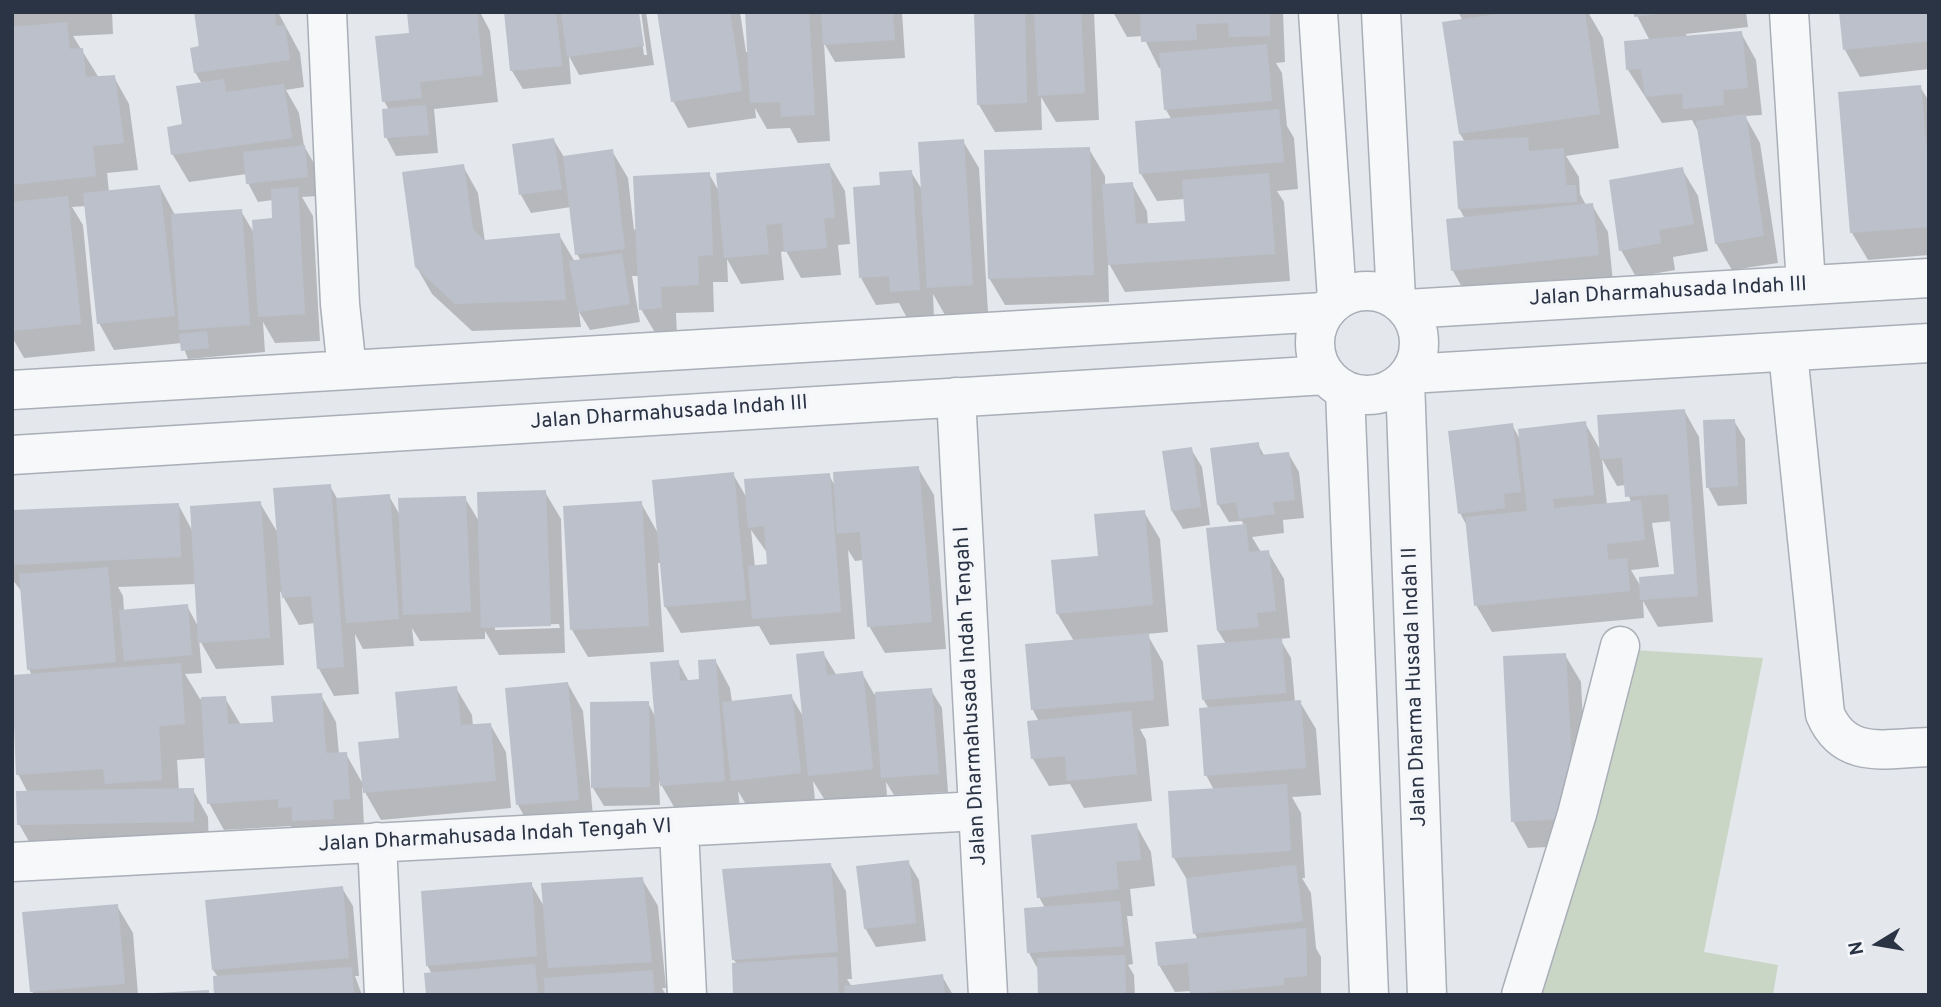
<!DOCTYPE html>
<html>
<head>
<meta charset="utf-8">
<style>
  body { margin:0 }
  #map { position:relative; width:1941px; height:1007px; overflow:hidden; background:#e4e7ec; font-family:Overpass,sans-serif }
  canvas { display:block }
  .frame { position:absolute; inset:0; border:14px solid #2b3445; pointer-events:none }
  .north { position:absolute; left:1843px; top:909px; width:70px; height:70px; -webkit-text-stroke:5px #f4f6f9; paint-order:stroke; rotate:259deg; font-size:19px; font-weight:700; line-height:28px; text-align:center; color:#2b3445 }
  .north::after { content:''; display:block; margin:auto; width:24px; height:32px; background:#2b3445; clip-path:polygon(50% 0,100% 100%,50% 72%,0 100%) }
</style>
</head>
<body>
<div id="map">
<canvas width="1941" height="1007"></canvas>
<div class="frame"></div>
<div class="north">N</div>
</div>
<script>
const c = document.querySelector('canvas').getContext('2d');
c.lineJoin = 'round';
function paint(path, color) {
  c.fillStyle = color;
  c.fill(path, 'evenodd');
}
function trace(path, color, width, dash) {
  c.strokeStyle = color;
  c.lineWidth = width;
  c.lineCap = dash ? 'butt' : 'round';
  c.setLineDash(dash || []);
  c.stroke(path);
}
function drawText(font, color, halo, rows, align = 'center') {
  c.font = font + ' Overpass,sans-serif';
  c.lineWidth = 7;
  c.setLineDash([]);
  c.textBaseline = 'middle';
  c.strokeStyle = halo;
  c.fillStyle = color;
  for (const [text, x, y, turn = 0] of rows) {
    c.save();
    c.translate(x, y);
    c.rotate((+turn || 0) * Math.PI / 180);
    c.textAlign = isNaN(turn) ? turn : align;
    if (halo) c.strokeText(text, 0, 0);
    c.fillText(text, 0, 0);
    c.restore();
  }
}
paint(new Path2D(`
  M1634 650 1763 658 1704 952 1778 965 1773 995H1534Z`), '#c9d6c5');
paint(new Path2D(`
  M12 12H112L113 34 73 36 99 78 114 77 129 104 138 170 107 173 109 192 160 187 175 215 241 211 254 233 274 220 273 200 258 202 248 183 247 174 189 182 173 155 169 128 184 126 202 84 195 72 203 12H278L300 53 304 87 286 90 299 113 304 146 315 165 318 196 302 197 313 216 320 341 275 343 263 322 265 352 188 359 182 343 114 350 99 323 86 206 72 207 83 225 95 351 24 358 12 337Z
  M409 12H480L490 31 498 102 434 109 438 153 396 156 386 137 389 110 384 101 411 35Z
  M506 12H638L644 55H647L641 12H646L654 65 579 75 569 56 571 84 523 89 512 71Z
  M659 12H740L746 52H749L747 12H902L905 58 835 62 824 43 830 141 798 143 790 128 767 129 755 108 756 118 688 128 673 101Z
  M976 12H1094L1099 120 1056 122 1041 97 1042 130 995 132 979 105Z
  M1113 12H1283L1285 62 1276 63 1282 73 1287 126 1294 138 1298 189 1277 191 1284 202 1290 281 1125 292 1108 262 1109 302 1005 305 989 278 1089 149 1105 176V185L1132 184 1147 211 1148 225 1186 222 1185 199 1157 201 1141 174 1136 123 1172 120 1166 110 1162 68H1159L1143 36 1127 37Z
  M1458 12H1588L1603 38 1619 148 1566 156 1579 177 1580 194 1586 205H1592L1608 232 1613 282 1468 298 1453 271 1465 219 1459 208 1465 142 1460 134 1444 24 1463 21Z
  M1635 12H1746L1748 27 1686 34 1687 37 1741 33 1756 60 1762 115 1745 116 1760 143 1778 263 1732 270 1716 243 1700 135 1692 120 1662 123 1628 70 1650 41Z
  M1929 12V69L1860 77 1845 50Z
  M1920 87 1929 101V255L1868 260 1852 233Z
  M553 139 564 157 612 151 628 178 634 230 709 174 720 193 829 164 845 191 850 244 838 245 841 275 801 278 786 251 781 252 784 280 741 284 727 259 728 282H713L714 312 676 313 677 335 657 336 641 309 639 276H632L640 322 590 330 579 312 581 327 472 331 432 294 416 266 463 166 478 193 485 242 559 235 575 262 581 261 577 254 571 207 531 213 521 195 514 145Z
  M963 141 979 168 988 312 945 315 933 294 934 317 907 318 899 303 876 305 861 278 882 187 911 172 923 191Z
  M1682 169 1698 196 1708 251 1673 257 1675 270 1636 277 1621 250Z
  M1684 410 1699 437 1713 622 1658 627 1643 601 1644 618 1492 632 1476 605 1468 528 1460 513 1512 425 1521 441 1585 423 1601 451ZM1602 459 1617 486 1626 485 1631 503 1607 505ZM1672 521 1676 575 1641 587 1631 570 1659 567 1652 523Z
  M1734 421 1745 439 1747 504 1718 506 1708 487Z
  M1258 444 1265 457 1288 453 1299 472 1304 518 1283 520 1284 533 1252 537 1261 552H1268L1284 579 1290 638 1280 639 1291 658 1295 702H1300L1316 729 1321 795 1292 797 1301 813 1305 878H1302L1311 893 1316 948 1321 957V995H1193L1192 991 1175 992 1159 965 1198 940 1195 934 1189 883 1174 858 1214 790 1206 775 1209 709 1203 699 1226 644 1218 631 1208 529 1244 526 1242 521 1229 522 1218 504Z
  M1191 449 1202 467 1210 525 1183 529 1172 511Z
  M918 468 934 495 946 649 885 653 869 626 864 560 855 561 848 550 855 639 770 645 759 626 681 633 665 606 661 563H658L664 652 588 657 572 630 641 503 659 535 733 474 748 500 829 475 835 486ZM751 530 768 554 769 566 755 567Z
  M330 486 338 500 389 496 401 517 465 498 480 523 545 492 561 519 565 653 499 655 485 631V639L420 641 412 628 414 646 363 649 355 634 359 694 334 696 319 669 315 623 299 625 280 591 284 665 216 669 199 639 202 673 185 674 200 699 225 698 241 725 275 723 321 695 336 722 339 754H346L364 786 400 740 456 688 472 715 473 726 490 724 506 752 511 808 381 820 362 787 364 826 296 834 291 826 224 830 209 803 206 758 177 760 179 790H193L208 817 209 848 35 852 19 824 28 793 18 774 32 676 29 669 22 592 12 579V512L178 504 193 532 260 503 279 535ZM197 584 199 628 187 606 124 611 123 596 118 587ZM559 624 560 628 495 630V626Z
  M1144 512 1160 539 1168 632 1147 634 1163 662 1169 726 1140 729 1146 740 1152 801 1084 808 1070 784 1049 786 1033 759 1039 722 1033 710 1074 641 1057 613 1100 558Z
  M823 653 837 676 862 673 874 694 931 690 942 708 948 792 894 795 886 782 887 796 826 802 813 781 815 800 748 808 738 791 740 807 677 812 659 781 660 805 604 806 593 788 648 703 656 718 678 662 689 682 701 681 715 660 730 688 732 702 791 696 804 718Z
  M1565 655 1581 682 1589 845 1528 848 1513 821Z
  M568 684 583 711 594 826 533 832 518 805Z
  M1136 825 1151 852 1155 886 1130 889 1133 916H1127L1133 964 1128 965 1134 975 1135 995H1040L1039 971 1029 953 1045 908 1039 897Z
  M908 862 919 880 926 941 876 947 865 928Z
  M830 864 846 891 852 979H847L852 987 942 976 953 995H735L737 964 733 959Z
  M642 879 658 906 666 988H662L666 995H428L432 974 427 965 531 884 545 908Z
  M342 888 353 906 359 976H355L362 995H216L218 977 213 970Z
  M117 906 133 933 138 995H33L24 914Z`), '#0003');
paint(new Path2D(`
  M194 12H275L276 26 285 25 290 60 194 73 190 48 199 46Z
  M407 12H477L483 75 420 82 422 98 382 102 375 36 409 33Z
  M504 12H556L562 66 510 71Z
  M561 12H639L644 46 567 57Z
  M657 12H730L742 91 671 102Z
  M745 12H809L815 115 781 117 780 102 750 103Z
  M821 12H893L895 40 823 45Z
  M974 12H1025L1027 103 977 105Z
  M1034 12H1081L1085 93 1038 96Z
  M1140 12H1270V36L1229 37 1228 23 1196 24 1197 40 1141 42Z
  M1510 12H1585L1600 114 1459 134 1442 22Z
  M1634 12H1655V14L1634 17Z
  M1839 12H1929V41L1843 50Z
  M67 22 70 49 83 48 86 77 115 75 124 143 93 146 96 176 12 185V27Z
  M1742 31 1748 88 1723 90 1724 105 1683 109 1682 93 1645 97 1641 69 1626 70 1624 41Z
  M1267 44 1272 101 1164 110 1159 53Z
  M224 79 226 92 284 84 292 138 171 155 167 127 182 124 176 86Z
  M1921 85 1929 173V227L1850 233 1838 92Z
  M426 105 429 135 384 138 382 109Z
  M1279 109 1284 162 1139 174 1135 121Z
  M1746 114 1764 236 1715 244 1696 121Z
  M1528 137 1529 151 1564 148 1566 185H1576L1577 202 1458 209 1453 141Z
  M554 138 562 189 519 195 512 144Z
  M964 139 973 285 927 288 918 142Z
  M305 145 308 177 246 184 243 152Z
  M1090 147 1094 275 988 279 984 150Z
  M613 149 625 249 575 255 563 156Z
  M830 163 835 218H824L827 248 784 252 782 223 766 225 769 254 724 258 716 173Z
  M464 164 473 229 484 240 560 233 566 300 455 304 415 267 402 172Z
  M1683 167 1694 224 1659 230 1661 243 1619 251 1609 180Z
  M912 170 920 290 890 292 889 276 859 278 853 187 880 185 879 172Z
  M710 172 713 255 698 256 699 285 661 287 662 308 639 310 633 176Z
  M1269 173 1275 254 1108 265 1102 184 1133 182 1136 224 1185 221 1182 180Z
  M160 185 175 316 97 324 83 193Z
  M298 187 305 314 258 317 252 220 272 218 271 189Z
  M68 196 81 324 12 331V202Z
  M1593 203 1599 255 1451 271 1446 219Z
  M242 209 250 325 179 330 171 214Z
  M622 253 630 304 578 312 569 261Z
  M207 331 209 348 181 351 179 334Z
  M1685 409 1698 596 1640 600 1639 577 1674 574 1668 494 1625 497 1622 458 1600 459 1597 415Z
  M1735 419 1738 486 1706 488 1703 420Z
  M1586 421 1594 495 1553 499 1554 508 1641 500 1645 540 1607 544 1608 560 1627 558 1630 591 1474 606 1465 517 1527 511 1518 429Z
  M1513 423 1521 492 1504 494 1505 508 1458 514 1448 431Z
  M1259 442 1260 455 1289 452 1295 500 1273 502 1275 514 1239 519 1236 502 1217 505 1210 448Z
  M1192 447 1201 507 1171 511 1162 451Z
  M919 466 932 622 867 627 860 532 837 534 833 472Z
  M734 472 746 600 664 607 652 480Z
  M830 473 841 612 752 619 748 566 767 564 764 526 748 528 744 479Z
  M331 484 344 667 317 669 311 596 282 598 273 488Z
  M546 490 551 626 481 628 477 492Z
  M390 494 399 619 346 623 336 498Z
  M466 496 471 612 403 615 398 498Z
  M261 501 270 638 198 643 190 506Z
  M642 501 649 626 570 630 563 506Z
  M179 503 181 557 12 565V510Z
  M1145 510 1153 605 1056 614 1051 560 1098 556 1094 514Z
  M1246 524 1249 552 1269 550 1276 611 1257 613 1259 627 1217 631 1206 528Z
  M108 567 116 662 27 670 19 574Z
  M188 604 192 655 124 661 119 610Z
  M1149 633 1154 700 1031 710 1025 644Z
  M1282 638 1286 693 1202 700 1197 645Z
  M824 651 827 675 863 671 873 769 808 776 796 654Z
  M1566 653 1575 818 1511 822 1503 656Z
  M716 659 725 781 660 786 650 662 679 660 680 681 699 679 698 660Z
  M181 663 185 724 159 726 162 780 105 784 103 769 16 775 12 675Z
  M568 682 579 800 516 805 505 688Z
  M457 686 461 725 491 723 496 781 363 793 358 742 399 738 395 692Z
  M932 688 939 774 881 778 875 692Z
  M322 693 326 753 347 752 350 799 333 800 334 819 292 821V807L278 808V799L207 804 201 697 226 696 228 724 273 722 271 696Z
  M792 694 801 773 731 781 722 702Z
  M1301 700 1306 768 1204 776 1199 708Z
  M649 701 650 787 591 788 590 702Z
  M1131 711 1137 774 1067 781 1065 756 1031 759 1027 721Z
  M1287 784 1291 851 1172 858 1168 791Z
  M194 788V822L17 825 16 791Z
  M1137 823 1141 860 1116 862 1119 889 1037 898 1031 835Z
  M909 860 916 923 864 929 856 866Z
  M831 863 838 952 732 960 722 869Z
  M1296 865 1303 921 1193 934 1186 878Z
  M643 877 652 962 548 968 541 883Z
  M532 882 537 956 426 966 421 891Z
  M343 886 349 958 212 970 205 900Z
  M1120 901 1124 946 1027 953 1024 908Z
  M118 904 125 984 30 992 22 912Z
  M1306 928 1307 976 1284 978V985L1190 994 1188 963 1158 966 1155 942Z
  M1125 955 1126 995H1038L1037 958Z
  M837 957 839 995H733L732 963Z
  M535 964 538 995H426L424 973Z
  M352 967 354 995H214L213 976Z
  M653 970 654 995H545L544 978Z
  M943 974 945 995H845L844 986Z
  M209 990V995H156V993Z`), '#bbc0ca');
const minor = new Path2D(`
  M327 12 340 304 347 370
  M1318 12 1337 299
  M1381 12 1396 298
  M1789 12 1806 285
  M1315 343a52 52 0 1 1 104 0a52 52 0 1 1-104 0Z
  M1407 309 1929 278
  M1788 353 1825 714C1845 761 1886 748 1929 747
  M1409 374 1929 343
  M1405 380 1427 995
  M12 390 1324 312
  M1345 391 1369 995
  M956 397 988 995
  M12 455 1326 375
  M679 829 687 995
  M377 842 384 995
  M12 862 978 811
  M1521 995 1577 814 1620 646`);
trace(minor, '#a9aeb7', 41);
trace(minor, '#f7f8fa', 38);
drawText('21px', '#2b3445', '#f4f6f9', [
  ["Jalan Dharmahusada Indah III",1668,293,-3],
  ["Jalan Dharmahusada Indah III",669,414,-4],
  ["Jalan Dharma Husada Indah II",1416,687,-92],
  ["Jalan Dharmahusada Indah Tengah I",972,696,-93],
  ["Jalan Dharmahusada Indah Tengah VI",495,837,-3]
]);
</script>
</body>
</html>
